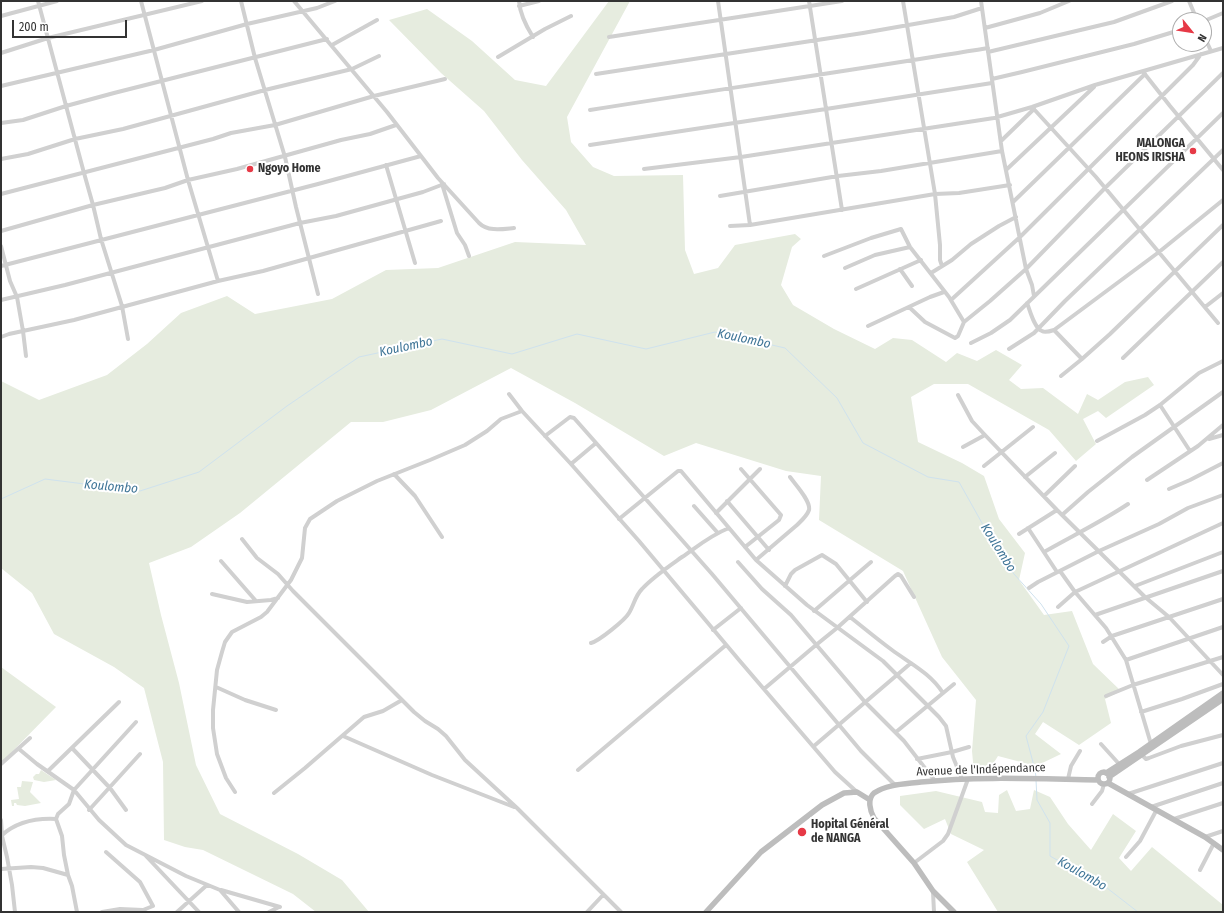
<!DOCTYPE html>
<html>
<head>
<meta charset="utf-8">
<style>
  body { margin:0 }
  #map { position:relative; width:1224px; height:913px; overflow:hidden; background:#fff; font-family:"Fira Sans Condensed",sans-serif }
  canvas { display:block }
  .frame { position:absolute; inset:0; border:2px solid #333; pointer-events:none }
  .north { position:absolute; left:1172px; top:12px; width:40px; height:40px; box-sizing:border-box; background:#fff; border:1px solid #adadad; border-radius:50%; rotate:120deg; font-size:11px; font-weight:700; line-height:16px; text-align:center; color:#333 }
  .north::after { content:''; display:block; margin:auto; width:14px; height:18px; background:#e63946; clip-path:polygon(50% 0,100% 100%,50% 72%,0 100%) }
  .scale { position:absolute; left:12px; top:20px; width:115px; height:18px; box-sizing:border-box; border:2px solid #333; border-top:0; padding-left:5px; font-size:12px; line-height:14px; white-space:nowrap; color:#333; -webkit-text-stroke:3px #fff; paint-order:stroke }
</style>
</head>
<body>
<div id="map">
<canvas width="1224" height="913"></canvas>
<div class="frame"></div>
<div class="north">N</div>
<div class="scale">200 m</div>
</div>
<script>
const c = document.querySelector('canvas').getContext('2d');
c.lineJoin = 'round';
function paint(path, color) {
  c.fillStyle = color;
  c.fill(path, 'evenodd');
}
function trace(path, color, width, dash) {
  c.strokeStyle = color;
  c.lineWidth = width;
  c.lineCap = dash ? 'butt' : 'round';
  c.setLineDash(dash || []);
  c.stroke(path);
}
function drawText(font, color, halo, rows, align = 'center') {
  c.font = font + ' "Fira Sans Condensed",sans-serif';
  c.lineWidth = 4;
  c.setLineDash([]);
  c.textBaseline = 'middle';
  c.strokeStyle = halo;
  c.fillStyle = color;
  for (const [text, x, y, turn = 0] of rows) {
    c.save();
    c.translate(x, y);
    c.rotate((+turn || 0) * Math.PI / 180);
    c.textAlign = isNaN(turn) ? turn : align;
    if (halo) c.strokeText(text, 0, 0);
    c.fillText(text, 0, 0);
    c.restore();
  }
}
paint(new Path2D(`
  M609 1H630L567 117 571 142 593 167 614 176 683 175 685 250 694 274 718 268 735 245 795 234 801 239 792 247 781 285 793 305 834 329 875 349 893 338 912 340 946 362 957 353 977 361 996 350 1022 365 1009 380 1021 389 1043 388 1078 414 1087 394 1098 400 1125 382 1148 377 1154 385 1106 418 1098 411 1083 419 1096 444 1076 461 1049 430 968 384H934L911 397 918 442 962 463 984 476 999 519 1025 553 1019 580 1044 615 1072 611 1093 664 1121 691 1105 699 1111 723 1079 745 1043 722 1035 734 1061 754 1036 766 998 756 988 772 974 773 972 751 976 700 942 657 903 571 819 520 821 476 786 471 696 443 664 456 575 403 511 368 431 410 383 422H351L240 513 191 547 149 563 161 615 179 683 196 765 220 814 298 854 342 880 369 912H316L293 894 203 850 185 847 164 840 163 762 144 688 114 667 54 634 32 593 1 568V381L39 400 107 375 147 344 181 313 227 296 255 314 332 299 386 270 438 268 515 242 586 245 566 210 522 160 484 111 441 73 389 20 427 9 472 41 515 80 546 86Z
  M1 667 56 707 1 763Z
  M41 770 56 780 44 782 34 780 33 777 36 774H39Z
  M22 781 33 782 30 792 41 803 25 806 17 805 16 803H14V806H12L11 800 19 799 17 787H21Z
  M1007 790 1016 811 1030 809 1034 790 1050 797 1068 824 1091 850 1113 814 1136 831 1119 858 1131 871 1152 847 1223 905V912H998L967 862 984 850 951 834 945 819 924 829 900 805V796L936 791 982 802 985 812 998 813 999 795Z`), '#e6ecdf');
trace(new Path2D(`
  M1 499 45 479 140 491 199 472 287 406 359 357 442 339 512 354 577 334 646 349 715 332 785 348 837 398 863 443 928 477 959 482 1005 564 1041 604 1069 646 1043 712 1026 736 1035 770 1036 777
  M1036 780 1037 800 1050 823V856L1107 888 1138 912`), '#cfe2ee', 1);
trace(new Path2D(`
  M38 1 84 173 93 205 101 239 122 306 128 339
  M141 1 188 180 218 281
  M241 1 255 58 285 157 296 207 318 294
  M294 1 387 112 438 178 479 223C488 232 503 229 514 228
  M519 1C520 14 526 26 533 37
  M718 1 750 225
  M809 1 842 210
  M903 1 935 194 940 245V260L942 266
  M981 1 1002 151 1026 269 1032 285 1034 296
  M1189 1 1197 20
  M519 6 539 1
  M1 16 57 1
  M1204 21 1223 13
  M985 28 1040 13 1069 1
  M1204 36 1211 51
  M609 37 842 1
  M332 45 377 20
  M988 52 1114 22 1172 1
  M1 53 48 38 202 1
  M498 57 545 29 571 16
  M1144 73 1170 106 1223 170
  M596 74 863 33 954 17 982 8
  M992 79 1022 72 1134 44 1180 30
  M1 86 154 50 247 24 317 8 335 1
  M1032 107 1096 177 1218 323
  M590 110C722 89 855 70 988 48
  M1 123 23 120 66 106 114 93 327 39
  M1001 141 1034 109
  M590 145 826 109 992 83
  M1 159 28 154 75 139 123 129 265 90 352 69 379 56
  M386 165 415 263
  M644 169 741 157 994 118 1032 107 1095 85 1223 48
  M1006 170 1094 87
  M442 184 457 233 465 245 469 256
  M1 194 213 139 231 133 275 125 374 96 445 79
  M720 196 838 176 881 171 1002 151
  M1013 202 1145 74
  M730 226 750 225 935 194 959 193 1010 185
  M1 231 93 205 165 188 188 180 237 169 341 140 370 134 396 125
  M1 246 10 281 17 297 23 331 26 356
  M824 256 871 238 901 229 910 247 949 297 964 322 958 336 955 338 925 322 909 307
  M1 266 318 184 421 156
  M845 268 875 255 910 247
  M900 269 912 286
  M931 273 952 260 971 244 999 226 1016 217
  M856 289 921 260
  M1 300 65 285 300 223 336 216 423 192 444 184
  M951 300 1020 237 1193 65 1201 54
  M1027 303C1030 310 1034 328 1042 331 1045 333 1051 331 1054 330L1159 252 1223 200
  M1205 307 1223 293
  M964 322 990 301 1026 269 1105 188 1223 73
  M868 326 930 297 944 292
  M1054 330 1082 359
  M1 337 9 334 74 320 218 281 263 271 441 221
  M971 343 991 333 1010 320 1223 113
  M1009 349 1034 333 1065 301 1223 150
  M1123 358 1223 262
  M1061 376 1082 359 1110 334 1223 225
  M509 394 522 411 571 464 639 541 739 660 835 772 857 792
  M958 395 972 421 985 435 1057 510 1145 597 1169 617 1223 675
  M1160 405 1190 451
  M545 436 570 417 574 418 712 574 861 751 895 785
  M1209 439 1223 435
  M1097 441 1145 415 1160 405 1199 373 1223 361
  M963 447 985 435
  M571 464 596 443
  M984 466 1033 427
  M741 469 781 515 779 520 745 547
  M394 474 415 496 442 537
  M1025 477 1055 453
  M1147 480 1198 446 1223 425
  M1169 489 1190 480 1223 463
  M1044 496 1075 466
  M727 501 769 550
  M694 506 717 532
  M716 513 760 469
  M1062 515 1088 492 1132 457 1223 392
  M619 519 678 471H681L756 560 807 605 883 661 939 717 946 726 953 757 962 779
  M1028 528 1057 572
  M1019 534 1057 510
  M242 539 257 558 278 574 293 591 414 712 425 721 438 729 446 736 465 760 517 808 621 912
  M1044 552C1072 536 1101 522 1128 504
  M756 560 797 525C801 521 807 516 809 510 811 501 795 484 790 477
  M221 561 256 601
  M738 562 762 589 791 615 865 702 904 741 935 781
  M1060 571 1075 592 1106 628 1126 660 1151 744
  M785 586 791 574 795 570 822 555 836 564 867 602
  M1135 586 1223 552
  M1029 588 1038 582 1099 551 1159 524 1188 508 1223 495
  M212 594 247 602 271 600 278 598
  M1058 607 1075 592 1223 523
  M814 611 871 562
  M1095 615 1223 571
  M850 617C864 628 877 639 892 650 911 664 930 673 943 693
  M713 630 741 608
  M1103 642 1112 636 1223 599
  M591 643C599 641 625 620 629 613 634 605 635 596 642 589 653 577 668 567 682 557 698 546 711 535 729 528
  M1126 660 1223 627
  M216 687 245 700 276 710
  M764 689 816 645 837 628 895 576 898 574 901 576 914 597
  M1106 696 1133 685 1223 657
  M1141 712 1182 699 1223 684
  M896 732 954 684
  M343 736 432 775 514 807
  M1101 744 1120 765
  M814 746 911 663
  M72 748 110 788 126 810
  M19 749 37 764 74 790 99 820 126 845 186 876 220 890 239 912
  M1142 755 1146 759 1149 758 1181 746 1223 735
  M917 759 952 752 969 747
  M1 764 30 738
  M578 770 726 645
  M48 771 119 702
  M1068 779 1071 766 1080 751
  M235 792 226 778 217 754 213 728V710L217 670 222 652 225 642 232 632 261 617 267 612 291 580 302 558 305 528 310 519 337 501 377 481 430 460 465 445 487 431 501 419 522 411
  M274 793 305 768 364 717 383 711 402 700
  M1128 794 1223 763
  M1092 804 1102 791 1104 784
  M1151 807 1223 783
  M89 810 140 754
  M1174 819 1223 803
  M1 820 2 836 7 857 12 885 15 912
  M1 836C17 821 36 818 56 819
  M1205 837 1223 831
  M106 852 140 882 153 906 143 910
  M146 856 199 912
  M1126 857 1140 841 1156 811
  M914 863 943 841 948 834 968 779
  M1 869 31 867 43 868 68 875
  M1200 870 1214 843
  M221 890 280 907
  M933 892 934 912
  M77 912 72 886 68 875 64 855 62 836 56 819 58 814 69 804 74 790 136 722
  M102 912 120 909 143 910 145 912
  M177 912 207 885
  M269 912 279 907
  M587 912 603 895`), '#d0d0d0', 4);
trace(new Path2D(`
  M1098 778a6 6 0 1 1 12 0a6 6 0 1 1-12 0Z
  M1106 773 1139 752 1223 693
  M1109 777 1223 699
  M1108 783 1205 837 1223 850
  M706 912 761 852 822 805 844 793 857 792 870 800
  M954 912 933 891 914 863 874 818C870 811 867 799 874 793 887 784 906 784 921 782 980 776 1039 779 1098 780`), '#bdbdbd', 5.5);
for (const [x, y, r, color] of [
  [1193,151,4,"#e63946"],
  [250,169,4,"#e63946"],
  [802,832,5,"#e63946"]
]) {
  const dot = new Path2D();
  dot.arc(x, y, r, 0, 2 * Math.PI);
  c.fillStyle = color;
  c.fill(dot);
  trace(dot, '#fff', 1.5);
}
drawText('bold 12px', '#333', '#fff', [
  ["MALONGA",1185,144,"right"],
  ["HEONS IRISHA",1185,158,"right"],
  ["Ngoyo Home",258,169],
  ["Hopital Général",811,825],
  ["de NANGA",811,839]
], 'left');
drawText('12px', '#333', '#fff', [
  ["Avenue de l'Indépendance",981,770,-2]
]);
drawText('italic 13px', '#3f7597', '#fff', [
  ["Koulombo",744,339,12],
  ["Koulombo",406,347,-12],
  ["Koulombo",111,487,5],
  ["Koulombo",998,548,58],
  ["Koulombo",1082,874,30]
]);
</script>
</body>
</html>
